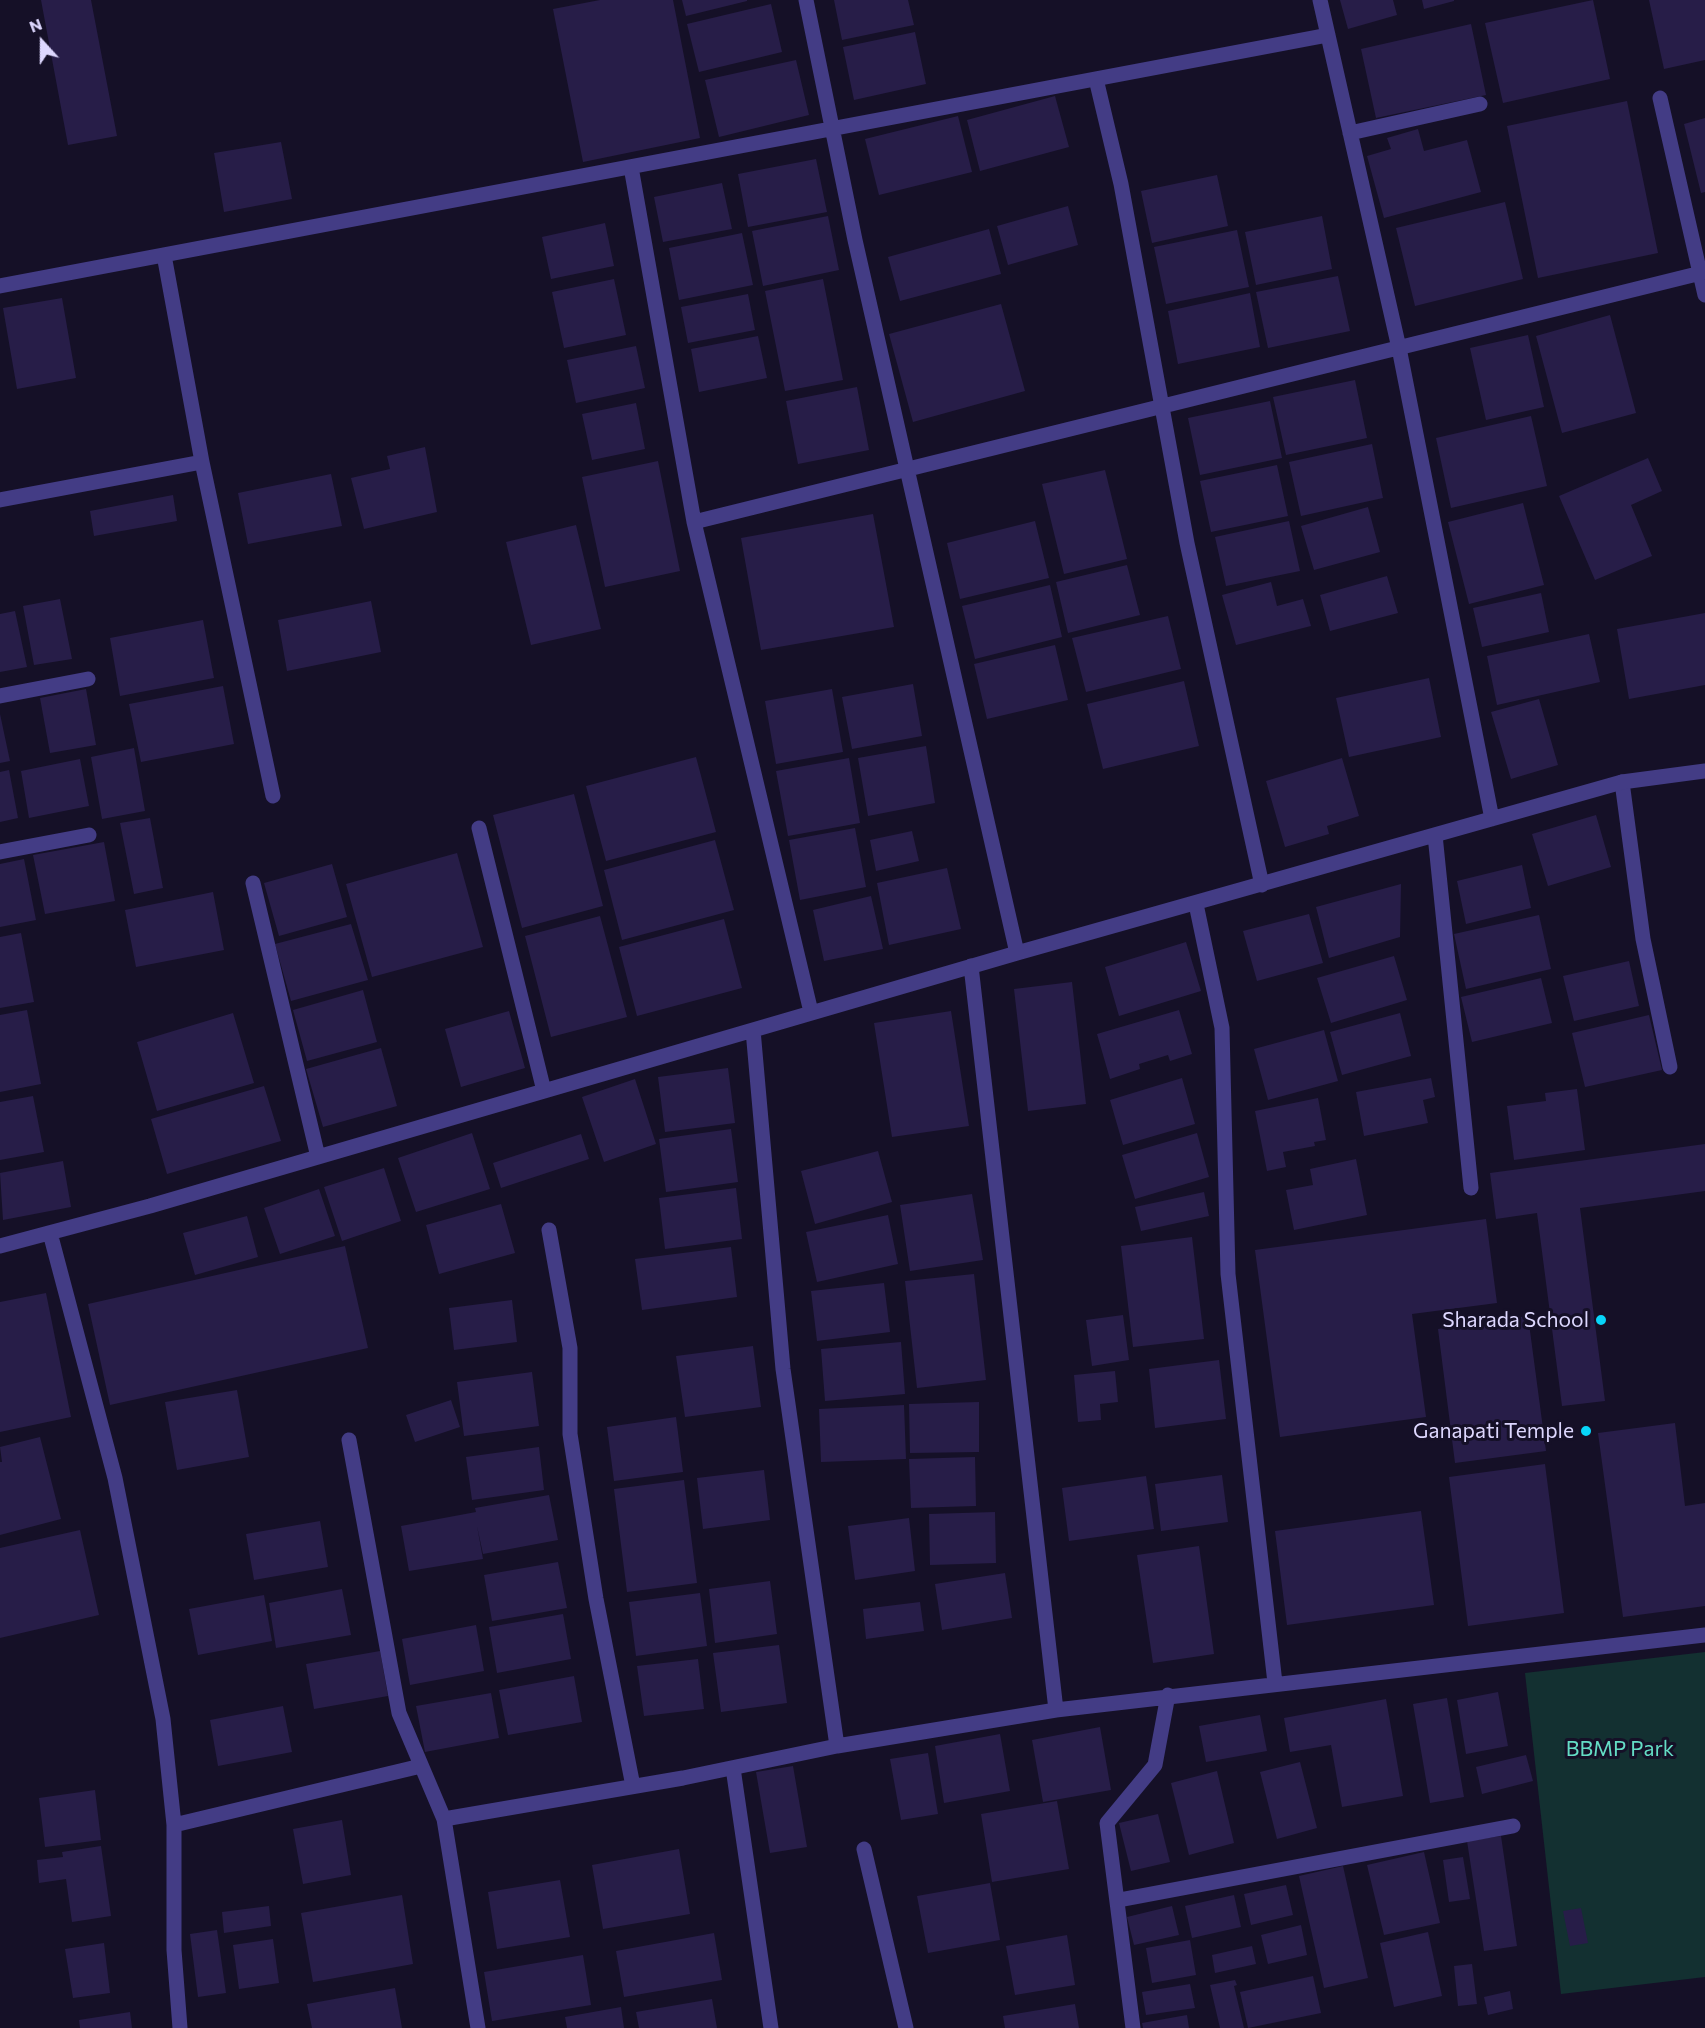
<!DOCTYPE html>
<html>
<head>
<meta charset="utf-8">
<style>
  body { margin:0 }
  #map { position:relative; width:1705px; height:2028px; overflow:hidden; background:#151027; font-family:Commissioner,sans-serif }
  canvas { display:block }
  .north { position:absolute; left:12px; top:12px; width:60px; height:60px; -webkit-text-stroke:4px #151027; paint-order:stroke; rotate:339deg; font-size:16px; font-weight:700; line-height:24px; text-align:center; color:#ddd7fe }
  .north::after { content:''; display:block; margin:auto; width:21px; height:27px; background:#ddd7fe; clip-path:polygon(50% 0,100% 100%,50% 72%,0 100%) }
</style>
</head>
<body>
<div id="map">
<canvas width="1705" height="2028"></canvas>
<div class="north">N</div>
</div>
<script>
const c = document.querySelector('canvas').getContext('2d');
c.lineJoin = 'round';
function paint(path, color) {
  c.fillStyle = color;
  c.fill(path, 'evenodd');
}
function trace(path, color, width, dash) {
  c.strokeStyle = color;
  c.lineWidth = width;
  c.lineCap = dash ? 'butt' : 'round';
  c.setLineDash(dash || []);
  c.stroke(path);
}
function drawText(font, color, halo, rows, align = 'center') {
  c.font = font + ' Commissioner,sans-serif';
  c.lineWidth = 6;
  c.setLineDash([]);
  c.textBaseline = 'middle';
  c.strokeStyle = halo;
  c.fillStyle = color;
  for (const [text, x, y, turn = 0] of rows) {
    c.save();
    c.translate(x, y);
    c.rotate((+turn || 0) * Math.PI / 180);
    c.textAlign = isNaN(turn) ? turn : align;
    if (halo) c.strokeText(text, 0, 0);
    c.fillText(text, 0, 0);
    c.restore();
  }
}
paint(new Path2D(`
  M1705 1652V1977L1561 1994 1525 1673Z`), '#133031');
paint(new Path2D(`
  M41 0H91L117 136 68 145Z
  M600 0H673L700 138 583 162 553 9Z
  M682 0H747V1L686 16Z
  M834 0H908L914 25 842 40Z
  M1340 0H1393L1397 15 1348 29Z
  M1422 0H1454V1L1424 9Z
  M1593 0 1610 79 1503 103 1485 23Z
  M1649 0H1705V60L1664 69Z
  M771 4 782 52 699 72 687 24Z
  M1471 24 1486 95 1376 118 1361 49Z
  M915 32 926 84 854 100 843 47Z
  M796 60 809 115 719 137 705 80Z
  M1055 96 1069 147 980 171 967 120Z
  M1627 101 1658 253 1538 278 1507 126Z
  M958 116 972 172 879 195 865 139Z
  M1705 118V192L1701 193 1684 124Z
  M1418 129 1424 151 1467 140 1481 192 1384 218 1367 156 1391 149 1387 138Z
  M281 142 292 199 224 212 214 153Z
  M816 159 827 212 748 227 738 174Z
  M1217 175 1228 226 1152 243 1141 191Z
  M722 183 732 229 663 242 654 197Z
  M1505 202 1523 279 1415 306 1396 228Z
  M1068 206 1078 245 1008 265 997 226Z
  M828 216 839 270 763 286 752 231Z
  M1322 216 1332 269 1256 285 1245 232Z
  M605 223 614 266 551 279 542 237Z
  M989 229 1001 274 900 301 888 257Z
  M1237 230 1249 287 1166 304 1154 247Z
  M742 233 753 285 679 300 669 248Z
  M1338 276 1350 331 1268 348 1256 292Z
  M614 279 626 335 564 348 552 292Z
  M823 279 843 380 785 391 765 291Z
  M1250 293 1260 347 1178 364 1168 311Z
  M748 294 755 330 688 343 681 307Z
  M62 298 76 378 17 389 3 308Z
  M1001 304 1025 391 913 422 889 334Z
  M1610 315 1636 413 1562 433 1536 336Z
  M1528 335 1544 407 1486 420 1470 348Z
  M758 336 767 378 699 392 691 349Z
  M636 346 645 388 576 403 567 360Z
  M1355 380 1367 438 1286 455 1273 397Z
  M857 387 869 450 798 464 786 401Z
  M1270 401 1282 458 1200 475 1188 418Z
  M636 403 645 449 592 460 582 414Z
  M1531 416 1547 486 1451 508 1436 438Z
  M1372 444 1383 498 1301 516 1289 462Z
  M425 447 437 512 364 529 351 478 390 469 387 456Z
  M1648 458 1662 491 1631 505 1652 556 1595 580 1559 496Z
  M658 461 680 571 605 587 582 477Z
  M1277 465 1288 516 1211 532 1200 481Z
  M1105 470 1127 559 1064 574 1042 484Z
  M331 474 342 526 248 544 238 493Z
  M173 495 177 521 94 536 90 511Z
  M1523 503 1544 585 1469 604 1448 522Z
  M1368 507 1380 552 1314 570 1301 526Z
  M873 514 894 627 761 650 741 538Z
  M1035 521 1049 578 960 599 947 543Z
  M1289 521 1300 571 1226 586 1215 537Z
  M576 525 601 629 531 645 506 542Z
  M1127 565 1140 615 1068 633 1056 582Z
  M1387 576 1398 613 1330 631 1320 595Z
  M1271 582 1277 606 1303 599 1311 626 1236 645 1222 595Z
  M1050 585 1062 637 975 659 962 606Z
  M1541 593 1549 632 1482 647 1473 608Z
  M60 599 72 659 34 665 23 606Z
  M371 601 381 652 287 671 278 620Z
  M15 611 27 667 0 672V614Z
  M1705 613V685L1629 699 1617 629Z
  M1168 616 1181 669 1086 692 1072 638Z
  M203 620 214 678 120 696 110 638Z
  M1589 634 1600 682 1497 705 1487 656Z
  M1055 645 1068 700 987 719 974 664Z
  M1429 678 1441 737 1349 757 1336 698Z
  M1184 681 1199 746 1103 769 1087 704Z
  M913 684 922 736 852 749 842 697Z
  M223 686 234 744 141 762 129 704Z
  M86 689 96 745 50 753 40 698Z
  M832 689 843 752 776 764 765 701Z
  M1539 699 1558 765 1511 779 1491 712Z
  M0 714 10 761 0 763Z
  M926 746 935 803 868 816 858 758Z
  M134 748 145 811 102 819 91 757Z
  M696 757 716 832 606 861 586 786Z
  M849 758 860 823 788 836 776 771Z
  M1342 758 1359 816 1327 826 1329 834 1285 847 1266 781Z
  M80 759 89 806 29 818 21 771Z
  M9 770 18 818 0 822V772Z
  M574 794 603 906 522 928 493 815Z
  M1596 815 1611 867 1548 886 1532 834Z
  M150 818 163 888 134 894 120 823Z
  M855 828 866 887 800 900 789 840Z
  M912 831 919 861 876 871 870 840Z
  M715 840 734 910 622 940 604 870Z
  M104 842 115 901 45 914 33 855Z
  M457 853 483 947 372 977 346 884Z
  M24 859 36 920 0 927V864Z
  M332 864 347 917 279 936 264 883Z
  M1522 865 1531 908 1466 924 1457 881Z
  M947 868 961 929 889 945 877 883Z
  M1401 884 1400 937 1329 958 1316 907Z
  M213 892 224 950 136 967 125 910Z
  M871 896 883 949 824 961 813 910Z
  M1309 914 1323 963 1257 981 1243 931Z
  M1539 915 1551 969 1466 989 1454 934Z
  M600 916 627 1017 551 1037 525 936Z
  M724 919 742 988 637 1016 619 947Z
  M351 924 368 980 291 1001 275 944Z
  M21 933 34 1002 0 1008V937Z
  M1186 942 1201 991 1119 1016 1105 967Z
  M1394 956 1407 1000 1331 1023 1317 978Z
  M1629 961 1639 1006 1574 1021 1563 976Z
  M1541 978 1552 1023 1472 1042 1461 997Z
  M1072 982 1086 1104 1028 1111 1014 989Z
  M363 990 377 1042 307 1061 293 1010Z
  M27 1010 41 1084 0 1092V1015Z
  M1179 1010 1192 1054 1170 1061 1168 1055 1139 1064 1140 1069 1110 1079 1097 1034Z
  M509 1011 525 1068 461 1087 445 1029Z
  M951 1011 969 1126 892 1137 874 1023Z
  M233 1013 254 1083 157 1111 137 1042Z
  M1400 1013 1411 1056 1342 1075 1330 1032Z
  M1649 1015 1662 1070 1585 1087 1572 1033Z
  M1324 1030 1338 1081 1268 1100 1254 1049Z
  M381 1048 397 1106 323 1127 306 1069Z
  M728 1068 735 1123 665 1132 658 1077Z
  M1182 1078 1195 1124 1123 1145 1110 1100Z
  M1431 1078 1435 1097 1423 1100 1428 1123 1364 1136 1356 1092Z
  M635 1079 656 1144 604 1162 582 1097Z
  M264 1086 281 1141 167 1174 151 1119Z
  M1577 1089 1585 1150 1514 1160 1507 1106 1546 1101 1545 1093Z
  M33 1096 44 1152 0 1160V1102Z
  M1318 1098 1326 1140 1314 1142 1315 1146 1283 1152 1286 1167 1267 1171 1255 1111Z
  M731 1129 738 1182 666 1192 659 1139Z
  M472 1133 490 1189 416 1212 398 1158Z
  M1197 1133 1209 1177 1135 1199 1122 1155Z
  M581 1134 589 1159 501 1188 493 1163Z
  M1705 1144V1191L1580 1208 1605 1401 1562 1406 1537 1213 1496 1219 1490 1173Z
  M878 1151 892 1202 815 1224 801 1171Z
  M1356 1159 1367 1215 1294 1230 1286 1190 1313 1185 1310 1169Z
  M63 1161 71 1207 3 1220 0 1173Z
  M384 1168 401 1221 342 1241 324 1187Z
  M736 1188 742 1239 665 1249 659 1198Z
  M319 1189 335 1236 280 1254 264 1208Z
  M1204 1192 1209 1216 1141 1231 1135 1207Z
  M972 1194 983 1260 910 1271 900 1205Z
  M501 1204 515 1253 439 1274 426 1225Z
  M888 1215 898 1264 817 1282 806 1232Z
  M247 1216 258 1257 195 1275 183 1233Z
  M1486 1219 1497 1303 1412 1314 1426 1417 1280 1437 1255 1250Z
  M1192 1237 1204 1339 1133 1347 1121 1246Z
  M345 1246 368 1348 110 1405 88 1304Z
  M731 1247 737 1297 642 1310 635 1259Z
  M974 1274 986 1380 917 1388 905 1281Z
  M884 1283 890 1332 817 1341 811 1291Z
  M46 1293 71 1417 0 1432V1302Z
  M512 1300 517 1342 454 1350 449 1308Z
  M1123 1315 1129 1360 1092 1366 1086 1320Z
  M1528 1316 1546 1451 1455 1463 1438 1329Z
  M901 1342 905 1394 825 1401 821 1349Z
  M753 1346 761 1407 685 1417 676 1356Z
  M1219 1360 1226 1419 1155 1428 1149 1369Z
  M1115 1371 1118 1402 1100 1404 1101 1420 1078 1422 1074 1375Z
  M532 1372 539 1426 464 1436 457 1382Z
  M237 1390 249 1457 177 1470 165 1402Z
  M451 1400 460 1427 415 1442 406 1415Z
  M979 1402V1452L910 1453 909 1404Z
  M904 1405 906 1459 821 1462 819 1409Z
  M676 1417 683 1472 614 1481 607 1427Z
  M1675 1423 1685 1506 1705 1503V1606L1623 1617 1598 1433Z
  M40 1437 61 1519 0 1535V1462H2L0 1447Z
  M539 1447 544 1490 472 1500 466 1457Z
  M975 1457 976 1506 911 1508 909 1459Z
  M1545 1464 1564 1613 1468 1626 1449 1477Z
  M764 1470 770 1520 703 1529 697 1478Z
  M1222 1475 1228 1522 1161 1531 1155 1484Z
  M1146 1476 1154 1529 1069 1541 1062 1488Z
  M684 1480 697 1583 627 1592 614 1489Z
  M549 1495 558 1540 483 1554 477 1526 483 1559 409 1571 401 1526 476 1512 475 1508Z
  M1421 1511 1434 1605 1287 1625 1275 1531Z
  M995 1512 996 1563 930 1565 929 1514Z
  M909 1518 915 1571 855 1580 848 1526Z
  M320 1521 328 1567 254 1580 246 1534Z
  M80 1530 99 1615 0 1638V1548Z
  M1199 1546 1214 1654 1153 1663 1137 1555Z
  M558 1562 567 1608 492 1621 484 1575Z
  M1005 1573 1012 1618 942 1630 935 1584Z
  M770 1581 777 1634 715 1643 709 1589Z
  M342 1589 351 1635 276 1648 269 1603Z
  M700 1593 707 1646 636 1656 629 1602Z
  M264 1595 272 1641 198 1655 189 1609Z
  M920 1602 924 1631 866 1639 863 1609Z
  M563 1614 571 1659 497 1673 489 1627Z
  M476 1625 484 1671 410 1685 402 1639Z
  M779 1645 787 1703 721 1712 713 1653Z
  M380 1651 388 1696 314 1709 306 1664Z
  M698 1659 704 1709 644 1716 637 1666Z
  M574 1676 582 1722 508 1735 499 1690Z
  M1498 1692 1508 1746 1466 1754 1457 1700Z
  M491 1693 499 1738 425 1752 416 1706Z
  M1447 1698 1464 1797 1430 1803 1413 1704Z
  M1386 1699 1403 1796 1342 1807 1331 1745 1290 1752 1284 1718Z
  M283 1706 292 1752 218 1766 210 1720Z
  M1260 1715 1267 1751 1206 1762 1199 1726Z
  M1100 1727 1111 1790 1043 1802 1032 1740Z
  M1000 1734 1010 1791 944 1803 935 1746Z
  M928 1753 938 1814 901 1820 890 1759Z
  M1526 1755 1533 1781 1482 1794 1476 1767Z
  M1300 1762 1317 1828 1277 1839 1260 1772Z
  M793 1766 807 1847 770 1853 756 1772Z
  M1217 1771 1234 1843 1189 1855 1171 1783Z
  M95 1790 101 1840 45 1847 39 1798Z
  M1057 1801 1069 1869 992 1882 981 1814Z
  M1158 1814 1170 1862 1131 1871 1119 1823Z
  M342 1820 351 1875 303 1884 293 1829Z
  M1501 1836 1517 1946 1484 1951 1467 1841Z
  M101 1846 111 1916 72 1922 66 1879 39 1883 37 1860 63 1857 62 1852Z
  M679 1849 690 1914 603 1929 592 1865Z
  M1424 1852 1440 1923 1384 1935 1367 1865Z
  M1463 1857 1470 1899 1449 1902 1443 1860Z
  M1343 1866 1368 1978 1324 1988 1299 1876Z
  M560 1880 570 1937 497 1949 488 1892Z
  M990 1883 1000 1940 928 1953 917 1896Z
  M1286 1885 1293 1915 1251 1925 1244 1894Z
  M402 1895 413 1964 313 1982 301 1913Z
  M1234 1895 1241 1927 1192 1938 1185 1906Z
  M269 1906 271 1926 224 1933 222 1912Z
  M1172 1906 1179 1935 1134 1945 1127 1917Z
  M1581 1908 1588 1943 1570 1946 1563 1911Z
  M1301 1925 1307 1955 1268 1964 1261 1935Z
  M217 1930 226 1993 198 1997 190 1934Z
  M1428 1932 1442 1996 1394 2007 1380 1943Z
  M714 1933 722 1980 624 1997 616 1951Z
  M1067 1935 1075 1985 1015 1995 1006 1946Z
  M273 1939 279 1983 239 1989 233 1945Z
  M1190 1940 1196 1975 1152 1983 1146 1948Z
  M104 1943 110 1993 73 1998 65 1949Z
  M1252 1946 1256 1964 1215 1973 1212 1955Z
  M583 1955 591 2005 492 2021 484 1972Z
  M1472 1964 1477 2004 1458 2006 1454 1966Z
  M1313 1976 1321 2013 1248 2028 1240 1992Z
  M1235 1980 1237 1985 1234 1986 1244 2028H1220L1210 1985Z
  M1190 1984 1195 2008 1146 2015 1142 1992Z
  M395 1988 402 2028H312L307 2004Z
  M1510 1991 1513 2009 1488 2015 1484 1997Z
  M712 1999 717 2028H639L636 2012Z
  M1075 2004 1079 2028H1005L1003 2016Z
  M621 2007 624 2028H567L565 2017Z
  M130 2012 132 2028H80L79 2020Z
  M1187 2015 1189 2028H1143L1142 2023Z`), '#271d48');
trace(new Path2D(`
  M1622 782 1643 939 1670 1067`), '#433c85', 15);
trace(new Path2D(`
  M806 0 855 240 1017 953
  M1320 0 1399 348 1492 819
  M1096 79 1121 184 1187 543 1262 885
  M1660 98 1705 295
  M1350 133 1480 104
  M631 167 694 522 811 1012
  M0 286 1328 35
  M202 462 273 796
  M0 500 202 462 164 255
  M694 522 1701 273
  M0 696 88 679
  M479 828 544 1091
  M1435 835 1471 1188
  M0 852 89 835
  M253 883 318 1157
  M1196 904 1222 1028 1228 1274 1275 1683
  M971 966 1056 1710
  M753 1030 783 1369 837 1746
  M549 1230 570 1348V1434L596 1599 633 1786
  M50 1233 115 1478 163 1719 174 1825 421 1766
  M0 1246 150 1206 1017 953 1622 782 1705 771
  M349 1440 399 1713 444 1819
  M733 1768 771 2028
  M174 1825V1950L180 2028
  M864 1849 906 2028
  M1119 1900 1513 1826
  M478 2028 444 1819 683 1778 837 1746 1056 1710 1705 1635
  M1133 2028 1107 1823 1155 1765 1168 1695`), '#433c85', 15);
for (const [x, y, r, color] of [
  [1601,1320,6,"#08d5f9"],
  [1586,1431,6,"#08d5f9"]
]) {
  const dot = new Path2D();
  dot.arc(x, y, r, 0, 2 * Math.PI);
  c.fillStyle = color;
  c.fill(dot);
  trace(dot, '#151027', 2);
}
drawText('21px', '#ddd7fe', '#151027', [
  ["Sharada School",1589,1320],
  ["Ganapati Temple",1574,1431]
], 'right');
drawText('21px', '#64ddc5', '#151027', [
  ["BBMP Park",1620,1749]
]);
</script>
</body>
</html>
